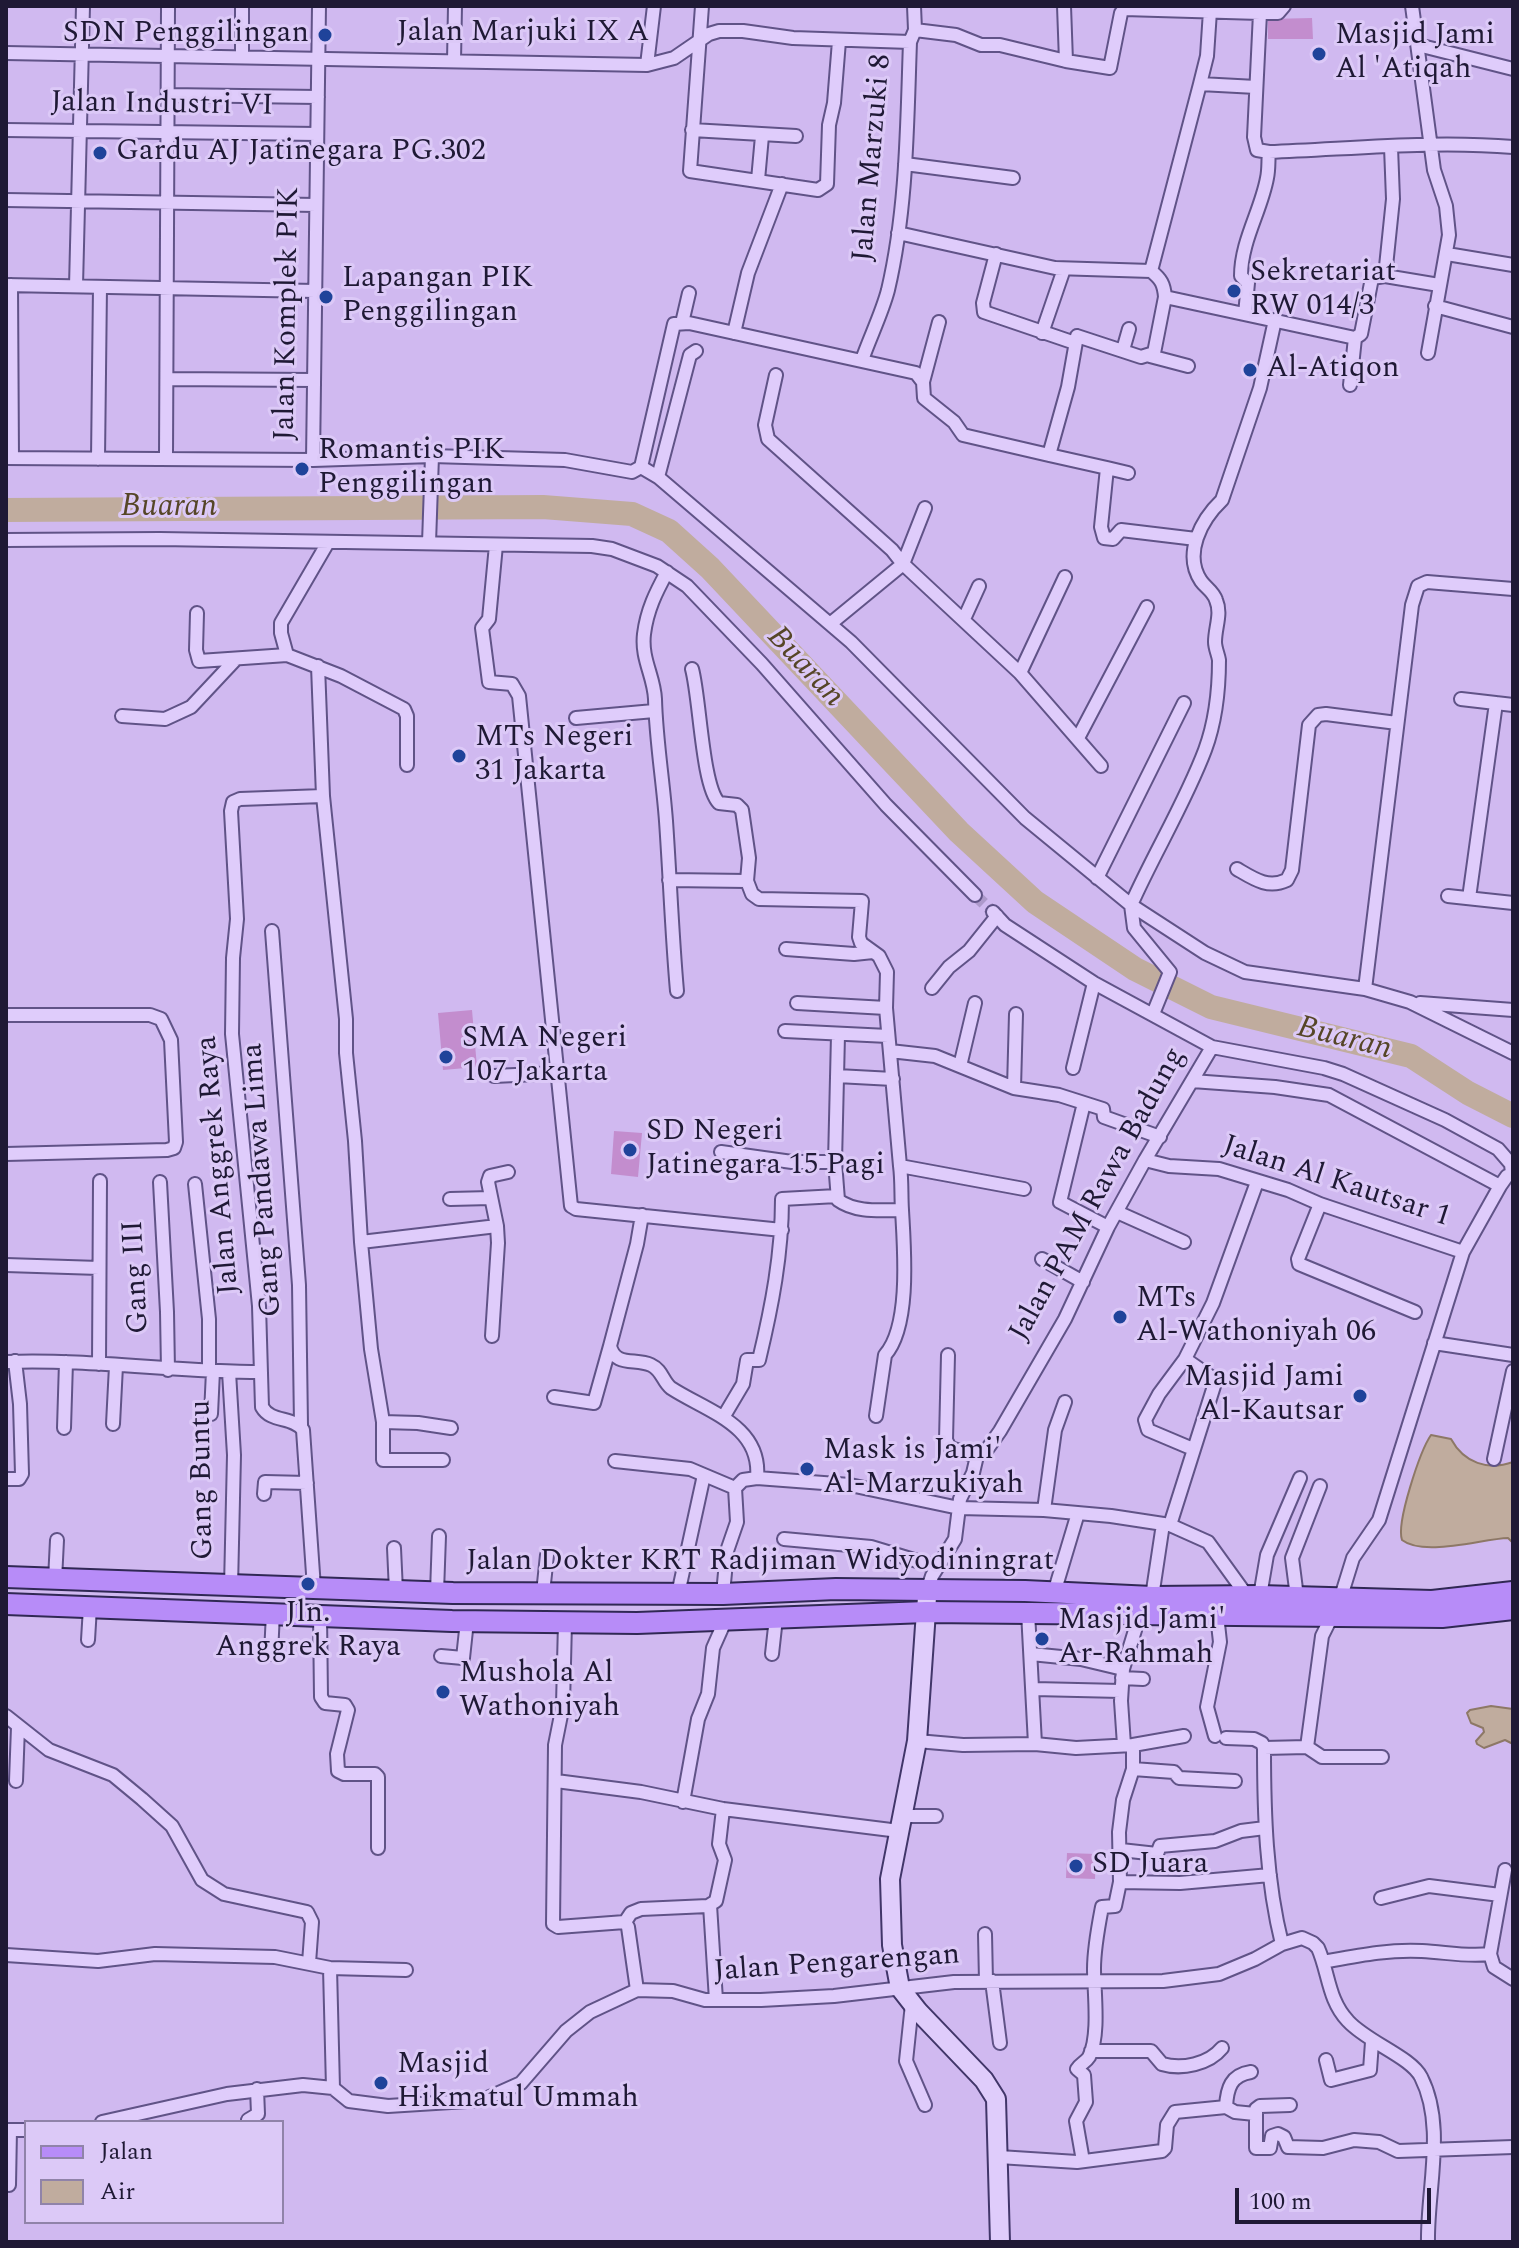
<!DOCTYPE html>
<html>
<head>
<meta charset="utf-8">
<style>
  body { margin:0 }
  #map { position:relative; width:1519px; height:2248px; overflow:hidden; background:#d0b9f0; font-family:Spectral,serif }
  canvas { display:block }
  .frame { position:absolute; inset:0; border:8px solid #1f1935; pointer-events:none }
  .legend { position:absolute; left:24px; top:2120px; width:260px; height:104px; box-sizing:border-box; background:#dcc9f7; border:2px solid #9083a9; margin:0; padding:10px 14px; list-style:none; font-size:24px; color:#1f1935 }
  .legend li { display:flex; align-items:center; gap:16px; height:40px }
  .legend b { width:40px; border:2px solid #9083a9 }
  .scale { position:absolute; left:1235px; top:2188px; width:196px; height:36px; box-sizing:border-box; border:4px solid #1f1935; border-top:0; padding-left:10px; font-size:24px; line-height:28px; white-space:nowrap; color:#1f1935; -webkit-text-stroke:6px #dcc9f7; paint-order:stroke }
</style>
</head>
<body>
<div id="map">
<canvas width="1519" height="2248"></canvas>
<div class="frame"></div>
<ul class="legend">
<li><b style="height:10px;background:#b78cf8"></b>Jalan</li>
<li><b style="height:22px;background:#c0ac9e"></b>Air</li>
</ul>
<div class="scale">100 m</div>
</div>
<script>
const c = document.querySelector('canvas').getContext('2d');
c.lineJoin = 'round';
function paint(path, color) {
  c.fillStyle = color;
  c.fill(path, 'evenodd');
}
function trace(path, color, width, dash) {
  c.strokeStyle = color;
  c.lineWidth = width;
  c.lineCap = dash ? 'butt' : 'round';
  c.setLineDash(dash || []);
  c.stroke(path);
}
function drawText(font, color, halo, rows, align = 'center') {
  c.font = font + ' Spectral,serif';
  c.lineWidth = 6;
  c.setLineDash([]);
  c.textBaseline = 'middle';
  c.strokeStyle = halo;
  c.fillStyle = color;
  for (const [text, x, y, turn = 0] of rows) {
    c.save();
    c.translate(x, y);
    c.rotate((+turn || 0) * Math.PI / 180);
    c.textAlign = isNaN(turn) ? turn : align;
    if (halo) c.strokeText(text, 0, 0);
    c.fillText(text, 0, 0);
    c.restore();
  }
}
paint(new Path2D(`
  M1312 18 1313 39H1268V19Z
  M472 1010 477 1067 443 1070 438 1013Z
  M614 1131 642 1133 638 1177 611 1174Z
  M1067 1853 1096 1854 1095 1879 1066 1878Z`), '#c38dce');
const water = new Path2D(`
  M1431 1435 1451 1439C1464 1463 1488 1471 1513 1462V1543L1508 1538C1481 1539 1424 1557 1402 1540 1396 1523 1420 1451 1431 1435Z
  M1491 1706 1513 1709V1744L1505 1740 1484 1748 1477 1744 1476 1741 1484 1732 1483 1728 1471 1723 1467 1713 1470 1710Z`);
paint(water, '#c0ac9e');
trace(water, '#8d7866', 2);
trace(new Path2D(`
  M6 510 543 507 632 514 669 531 710 568 959 832 1035 902 1135 969 1211 1007 1411 1056 1468 1093 1513 1116`), '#c0ac9e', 24);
trace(new Path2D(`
  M975 895 993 912`), '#ad99cb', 12, [12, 6]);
const street = new Path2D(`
  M702 6 690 171 818 190 827 184 829 125 834 103 839 41
  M1064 6 1066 61
  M1412 6 1434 170 1446 206 1449 235 1428 353
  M1260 13 1254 137 1257 150 1269 152C1351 149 1432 140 1513 147
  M915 30 956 35 981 45H1000L1066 61 1110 68 1121 13 1124 9 1260 13H1278L1284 6
  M1418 45 1513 69
  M6 53 647 65 674 58 709 34 719 31H743L793 38 910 42
  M242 57V6
  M454 61 455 6
  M647 65 654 6
  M1200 84 1207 56 1210 11
  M168 95 318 97
  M6 130 317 134
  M692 130 796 136
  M905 164 1013 178
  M758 180 762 136
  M6 200 316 205
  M898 233 1055 268 1151 271C1161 279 1164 284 1165 297
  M996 254 983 303 984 312 1075 343
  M1447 254 1513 265
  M1151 271 1200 84 1256 87
  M1385 276 1393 199 1391 147
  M6 285 315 291
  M11 285 12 458
  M76 286 83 6
  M1435 306 1513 327
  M1245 314 1248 283 1241 276C1241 241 1261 211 1267 178 1269 169 1268 160 1269 152
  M682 323 689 293
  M734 333 748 273 782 184
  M1042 333 1064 269
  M1123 350 1129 329
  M1150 356 1188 366
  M862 360C870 337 882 313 888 290 907 209 907 125 910 42L915 30 914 6
  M776 375 765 425 768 439 892 550 903 564 1020 673 1101 766
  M168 379 314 380
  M923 382 939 322
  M1350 385 1355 338
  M1049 455 1107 468 1101 527 1104 538 1113 539 1121 530 1196 539
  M6 458 313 460 432 456 565 460 632 472 641 467
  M98 459 100 287
  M166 459 168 6
  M313 460 319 6
  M641 467 674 324 689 323 916 373 923 382 924 398 954 422 963 435 1049 455 1068 387 1077 336 1141 357 1154 353 1165 297 1355 338 1361 334 1372 278 1385 276 1439 285
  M641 467 658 477 851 642 1025 818 1131 905 1205 953 1245 972 1365 989 1410 1002 1513 1053
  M1107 468 1128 473
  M658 477 690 355 696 351
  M6 540 160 539 592 546 612 549 657 566 687 586 762 664 886 805 975 895
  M429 543 432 456
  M496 545 489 619 482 628 489 682 512 684 519 696 571 1206 576 1209 782 1230
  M667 572C656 592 647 610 644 634 641 659 654 676 655 699 656 740 663 780 666 821 670 878 672 935 677 991
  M197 613 196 650 199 661 287 655 341 676 404 709 407 716V765
  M964 619 979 586
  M830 624 903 564 925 508
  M287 655 281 633V623L327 544
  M318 666 323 796 346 1019V1053L355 1141 361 1242 371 1349 383 1422V1460H443
  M692 669C700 698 702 786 719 803L737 805 742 810 749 858 747 881 752 894 759 899 862 901 859 937 861 943 879 956 887 972 886 1008 900 1166 1024 1189
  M1020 673 1065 577
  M1461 699 1513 705
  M122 716 165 719 191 707 236 659
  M576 718 654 711
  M1078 738 1147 607
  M1237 869C1254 879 1268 889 1287 880L1292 870 1309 725 1318 715 1326 714 1397 723
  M1097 878 1184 703
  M669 880 747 881
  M1448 896 1513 903
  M1469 898 1496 703
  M993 912 1005 925 1094 983 1212 1047 1324 1068 1343 1074 1445 1120 1498 1149 1511 1164 1512 1174
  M272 931 299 1285 301 1425
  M786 949 854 954 873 952
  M932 988 949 967 969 951 997 916
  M1365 989 1412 605 1418 586 1427 582 1513 589
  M797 1003 886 1008
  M1420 1003 1513 1010
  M1153 1014 1170 972 1134 928 1131 905C1154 853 1185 803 1205 750 1215 723 1219 689 1219 660 1218 654 1215 648 1215 642 1215 627 1222 614 1216 600 1213 591 1206 588 1201 581 1183 554 1201 520 1222 500L1260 388 1275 320
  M6 1015H150L161 1019 171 1040 176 1142 174 1148 167 1150 6 1154
  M785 1031 888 1036
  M838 1035 835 1162 838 1200C856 1213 880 1210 902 1210
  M890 1051 935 1056 1014 1088 1059 1095 1103 1109 1104 1117 1160 1137
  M960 1066 975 1003
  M1073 1068 1094 983
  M494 1076 558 1073
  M837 1076 893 1079
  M1192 1081 1275 1087 1329 1095 1500 1186
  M1014 1088 1016 1014
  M1084 1103 1060 1202 1108 1227
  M721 1152 792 1162H835
  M1145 1160 1169 1166 1219 1169 1288 1190 1320 1204 1463 1252
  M160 1182 167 1312 168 1370
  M195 1184 209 1319V1371
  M450 1199 491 1198
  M1320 1204 1298 1259 1299 1264 1415 1312
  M1117 1212 1184 1242
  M642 1215 637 1244 610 1346C615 1367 635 1358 651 1365 662 1370 663 1382 671 1388 706 1411 762 1425 757 1478L743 1480 735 1488 737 1522 727 1551 723 1594
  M361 1242 497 1226
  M1042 1259 1083 1282
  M6 1265 99 1268
  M492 1336 498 1243 497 1226 488 1182 490 1176 508 1172
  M1434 1343 1513 1355
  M948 1355 946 1440 950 1448 977 1456
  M6 1362C91 1359 176 1372 261 1372
  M99 1364 100 1181
  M229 1372 234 1455 231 1587
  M554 1397 594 1403 610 1346
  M211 1414 213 1371
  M724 1416 743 1384 747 1360H759C772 1306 782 1254 782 1199L837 1196
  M876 1416 885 1355C911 1326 904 1247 902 1210 901 1195 902 1181 900 1166
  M383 1422 418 1423 451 1428
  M113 1424 116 1366
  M64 1428 66 1362
  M1193 1449 1148 1430 1145 1420 1159 1394 1185 1359 1213 1303 1257 1182
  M1494 1459 1513 1371
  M615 1461 690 1469 735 1488
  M757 1478 850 1485 959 1508 1044 1510 1111 1516 1170 1525 1208 1542 1247 1596
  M6 1479H19L22 1474 20 1404 15 1361
  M264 1494 265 1482 307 1483
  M1044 1510 1055 1430 1065 1402
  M1170 1525 1214 1386 1211 1377 1185 1359
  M784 1539 871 1547 937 1567
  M394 1548 396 1591
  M55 1580 57 1540
  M314 1588 303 1430C293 1416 271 1423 262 1407L259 1306 232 1034 233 958 237 919 231 811 233 802 240 799 323 796
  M927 1591 932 1576 955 1539 960 1499 973 1473 977 1456 988 1448 1000 1431 1065 1319 1108 1227 1145 1160 1212 1047
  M437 1592 439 1536
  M543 1593 547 1555
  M1054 1593 1078 1513
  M678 1594 704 1475
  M1260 1596 1267 1555 1300 1478
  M1152 1597 1163 1524
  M1297 1597 1292 1558 1320 1486
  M1028 1612 1035 1744
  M320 1615 321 1697 325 1703 345 1705 348 1710 337 1754 338 1771 344 1774H375L378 1777V1848
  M565 1622 563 1705 555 1745 553 1924 558 1927 625 1922 628 1927 637 1990
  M88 1640 90 1607
  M271 1654 273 1613
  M772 1654 776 1618
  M1031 1654 1081 1659 1123 1669
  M441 1656 463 1658 467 1621
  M1122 1678 1143 1679
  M1034 1689 1121 1691
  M6 1716 49 1750 113 1775 142 1799 172 1826 202 1880 224 1894 307 1912 312 1922 309 1963
  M1215 1736 1207 1707 1220 1642 1217 1615
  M1226 1738 1254 1739 1262 1743 1264 1748
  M917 1741 963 1745 1035 1744 1076 1748 1133 1745V1769L1123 1800 1119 1832 1120 1882 1115 1906 1102 1907C1098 1928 1094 1948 1094 1969 1094 1992 1100 2036 1089 2057 1086 2062 1080 2064 1077 2069L1084 2075 1086 2102 1076 2121 1083 2161
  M1124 1745 1121 1701 1123 1669 1136 1627 1144 1614
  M1133 1745 1184 1736
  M1307 1747 1322 1636 1329 1622 1335 1616 1353 1558 1379 1520 1463 1252 1500 1186 1507 1176 1513 1174
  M1307 1747 1322 1757H1382
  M1264 1748C1264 1813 1266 1880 1282 1944
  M1264 1748 1307 1747
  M1133 1769 1174 1772 1179 1778 1235 1781
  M16 1781 18 1727
  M556 1781 641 1792 723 1809 899 1831
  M683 1802 698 1719 708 1694 713 1648 725 1621
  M904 1816H936
  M1121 1850 1157 1854 1160 1846 1215 1841 1241 1831 1265 1828
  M1505 1870 1490 1954 1494 1967 1513 1979
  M1120 1882 1180 1883 1270 1875
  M1381 1898 1429 1886 1500 1895
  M710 1905 716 2000
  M625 1922 631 1913 641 1909 708 1906 716 1901 725 1860 719 1844 723 1809
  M985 1934 986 1981
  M6 1955 98 1961 155 1954 275 1957 330 1968 406 1970
  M1323 1962C1356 1956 1389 1949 1422 1951 1445 1952 1466 1957 1490 1954
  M330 1968 333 2088
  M992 1981 1000 2043
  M912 2004 906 2061 925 2105
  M1091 2051H1151L1162 2064C1182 2070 1209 2064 1222 2048
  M1326 2060 1331 2080 1370 2070 1372 2042
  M1290 2105 1260 2106 1256 2109V2148H1270L1272 2136 1278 2134 1284 2137 1288 2147 1323 2148 1354 2140 1379 2142 1398 2151 1513 2147
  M1226 2107C1227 2088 1231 2075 1251 2072
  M248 2120 258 2114 257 2089
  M102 2122 227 2094 303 2085 333 2088 349 2101 388 2106 483 2100 521 2083 566 2031 590 2012 637 1990 673 1991 705 2000H761L834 1996 954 1982 1163 1981 1219 1974 1255 1959 1282 1944 1302 1938 1313 1943 1318 1948C1329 1973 1328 2000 1348 2021 1367 2042 1411 2057 1421 2077 1446 2126 1427 2189 1428 2242
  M6 2130H26
  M999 2157 1077 2162 1162 2151 1165 2148 1167 2125 1175 2112 1226 2107 1235 2112 1255 2114
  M9 2185 10 2130`);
const secondary = new Path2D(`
  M927 1597 917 1741 890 1879 892 1945 900 1988 918 2011 984 2080 996 2099 1000 2242`);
const primary = new Path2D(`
  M6 1577 453 1593 723 1594 836 1589 1025 1591 1152 1597 1260 1596 1432 1601 1513 1592
  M6 1604 452 1621 637 1623 926 1612 1442 1617 1513 1609`);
trace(street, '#605387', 16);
trace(secondary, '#413669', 22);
trace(primary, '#302854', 24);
trace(street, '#dfccfb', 12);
trace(secondary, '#dfccfb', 18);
trace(primary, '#b78cf8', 20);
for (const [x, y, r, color] of [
  [325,35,8,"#1f439a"],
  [1319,54,8,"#1f439a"],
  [100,153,8,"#1f439a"],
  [1234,291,8,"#1f439a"],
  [326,297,8,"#1f439a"],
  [1250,370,8,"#1f439a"],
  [302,469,8,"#1f439a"],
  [459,756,8,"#1f439a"],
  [446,1057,8,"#1f439a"],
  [630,1150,8,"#1f439a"],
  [1120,1317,8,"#1f439a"],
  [1360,1396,8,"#1f439a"],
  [807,1469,8,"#1f439a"],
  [308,1584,8,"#1f439a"],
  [1042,1639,8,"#1f439a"],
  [443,1692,8,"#1f439a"],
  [1076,1866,8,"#1f439a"],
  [381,2083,8,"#1f439a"]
]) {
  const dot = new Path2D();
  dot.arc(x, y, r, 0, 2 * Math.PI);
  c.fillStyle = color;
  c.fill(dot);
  trace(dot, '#dcc9f7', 3);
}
drawText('30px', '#1f1935', '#dcc9f7', [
  ["Jalan Marjuki IX A",523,34],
  ["Jalan Industri VI",162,106,1],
  ["Jalan Marzuki 8",874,158,-85],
  ["Jalan Komplek PIK",289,314,-89],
  ["Jalan Anggrek Raya",220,1165,-95],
  ["Gang Pandawa Lima",264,1180,-94],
  ["Jalan Al Kautsar 1",1336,1183,18],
  ["Jalan PAM Rawa Badung",1099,1195,-61],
  ["Gang III",138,1277,-93],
  ["Gang Buntu",204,1480,-91],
  ["Jalan Dokter KRT Radjiman Widyodiningrat",760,1563],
  ["Jalan Pengarengan",837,1965,-4]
]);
drawText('30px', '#1f1935', '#dcc9f7', [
  ["SDN Penggilingan",309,35,"right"],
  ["Masjid Jami",1335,37],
  ["Al 'Atiqah",1335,71],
  ["Gardu AJ Jatinegara PG.302",116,153],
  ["Sekretariat",1250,274],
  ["RW 014/3",1250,308],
  ["Lapangan PIK",342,280],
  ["Penggilingan",342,314],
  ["Al-Atiqon",1266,370],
  ["Romantis PIK",318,452],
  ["Penggilingan",318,486],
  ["MTs Negeri",475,739],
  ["31 Jakarta",475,773],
  ["SMA Negeri",462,1040],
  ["107 Jakarta",462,1074],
  ["SD Negeri",646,1133],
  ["Jatinegara 15 Pagi",646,1167],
  ["MTs",1136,1300],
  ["Al-Wathoniyah 06",1136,1334],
  ["Masjid Jami",1344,1379,"right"],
  ["Al-Kautsar",1344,1413,"right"],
  ["Mask is Jami'",823,1452],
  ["Al-Marzukiyah",823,1486],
  ["Jln.",308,1615,"center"],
  ["Anggrek Raya",308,1649,"center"],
  ["Masjid Jami'",1058,1622],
  ["Ar-Rahmah",1058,1656],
  ["Mushola Al",459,1675],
  ["Wathoniyah",459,1709],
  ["SD Juara",1092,1866],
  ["Masjid",397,2066],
  ["Hikmatul Ummah",397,2100]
], 'left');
drawText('italic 32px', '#564627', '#dcc9f7', [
  ["Buaran",169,509],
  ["Buaran",804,668,47],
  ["Buaran",1344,1040,14]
]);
</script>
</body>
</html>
